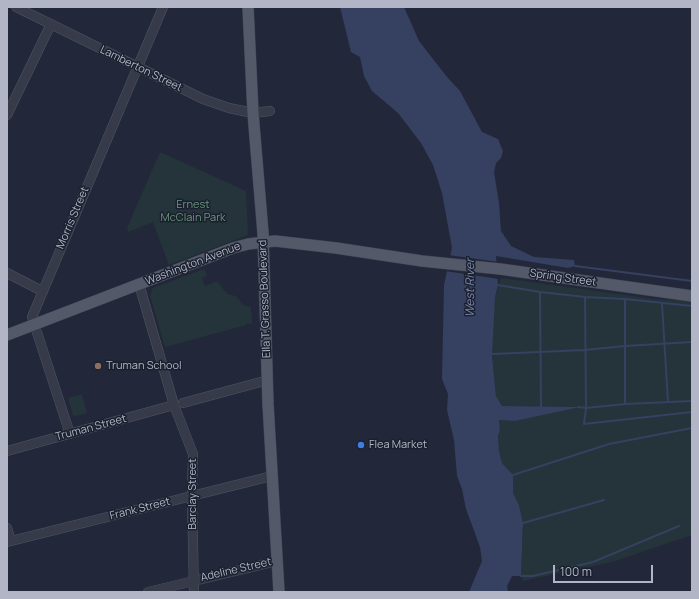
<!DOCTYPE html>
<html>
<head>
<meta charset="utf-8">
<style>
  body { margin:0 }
  #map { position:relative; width:699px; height:599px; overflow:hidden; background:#222839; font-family:Manrope,sans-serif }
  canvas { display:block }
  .frame { position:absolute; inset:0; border:8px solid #b1b5c6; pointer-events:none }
  .scale { position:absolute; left:553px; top:565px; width:100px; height:18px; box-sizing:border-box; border:2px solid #b1b5c6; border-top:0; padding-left:5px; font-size:12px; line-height:14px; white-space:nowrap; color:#b1b5c6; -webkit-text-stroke:3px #1b202e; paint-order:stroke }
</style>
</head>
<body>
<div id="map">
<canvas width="699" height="599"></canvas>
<div class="frame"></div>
<div class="scale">100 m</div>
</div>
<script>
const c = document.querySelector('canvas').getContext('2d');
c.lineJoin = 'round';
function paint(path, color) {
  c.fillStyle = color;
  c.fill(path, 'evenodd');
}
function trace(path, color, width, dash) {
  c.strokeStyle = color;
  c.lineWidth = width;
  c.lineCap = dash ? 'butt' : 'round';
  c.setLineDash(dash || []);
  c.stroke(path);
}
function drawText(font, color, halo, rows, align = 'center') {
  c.font = font + ' Manrope,sans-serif';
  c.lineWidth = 3;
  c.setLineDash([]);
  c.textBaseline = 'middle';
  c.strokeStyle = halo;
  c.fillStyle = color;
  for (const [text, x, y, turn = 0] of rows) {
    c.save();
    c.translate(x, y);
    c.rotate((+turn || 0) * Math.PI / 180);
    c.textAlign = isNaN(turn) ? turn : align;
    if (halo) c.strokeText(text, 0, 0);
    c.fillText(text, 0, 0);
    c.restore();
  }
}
paint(new Path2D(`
  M160 152 246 191 248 235 169 265 153 222 128 232 127 228Z
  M204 269 207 275 202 278 205 286 217 281 227 294 236 296 243 305 251 307 252 324 247 323 246 325 165 347 150 295 153 288Z
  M501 278 655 299 692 301V535L612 562 523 581 521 576 523 523 519 505 513 493V475L502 463 499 451 498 436 500 430 499 420 515 421 578 407 502 406 496 396 491 342 495 297Z
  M82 394 87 413 75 416 73 415 68 398Z`), '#24343a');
paint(new Path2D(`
  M340 7H404L419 41 447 77 460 91 482 132 498 139 503 151 501 158 496 163 494 172 499 203 501 231 511 246 534 257 574 260 575 266 568 268 496 256 498 285 495 297 492 355 496 396 502 406 580 407 515 421 499 420 500 430 498 436 499 451 502 463 513 475V493L519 505 523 523 521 576H512L507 586 508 592H469L482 561 480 547 466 509 462 489 457 476 454 440 447 410 448 394 442 379 444 285 452 248 442 193 433 165 421 143 398 113 372 91 364 76 360 57 351 52Z`), '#364060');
paint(new Path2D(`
  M448 255 499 262V279L445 271Z`), '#222839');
trace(new Path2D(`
  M575 266 692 281
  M498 285 540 292 585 297 625 299 692 306
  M540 292 541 409
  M585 297 586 408 625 404 692 401
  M625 299V404
  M662 304 668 402
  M492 354 585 350 625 346 692 342
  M578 407 586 408 584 424 692 412
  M513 475 609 444 692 428
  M523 523 604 500
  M521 576H533L593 562 679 526`), '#364060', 2);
const minor = new Path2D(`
  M16 7 203 99 229 108 253 113 270 111
  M7 115 51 24
  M7 273 42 291
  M139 284 174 405 193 454 192 496 194 592
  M183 403 268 380
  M70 434 32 317 163 7
  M7 451 174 405
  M7 528 11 541
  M7 542 272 476
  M148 592 277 561`);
const major = new Path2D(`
  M248 7 253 113 263 233 268 404 279 592
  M7 335 233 248 248 244 275 241 336 248 422 261 500 269 692 296`);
trace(minor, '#515564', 10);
trace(major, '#3f4453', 12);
trace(minor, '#363a49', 9);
trace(major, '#54596a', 11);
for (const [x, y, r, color] of [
  [98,366,4,"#8d6e63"],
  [361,445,4,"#3f7fe0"]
]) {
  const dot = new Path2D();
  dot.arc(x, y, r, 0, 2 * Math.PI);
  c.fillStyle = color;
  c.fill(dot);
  trace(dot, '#1b202e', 1.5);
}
drawText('11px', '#b1b5c6', '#1b202e', [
  ["Lamberton Street",141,69,26],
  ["Morris Street",73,218,-67],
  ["Washington Avenue",193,264,-21],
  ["Spring Street",563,278,8],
  ["Ella T. Grasso Boulevard",265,299,-92],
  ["Truman Street",91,428,-15],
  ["Barclay Street",193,494,-90],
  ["Frank Street",140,509,-14],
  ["Adeline Street",236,570,-13]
]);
drawText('11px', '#69967b', '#1b202e', [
  ["Ernest",193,205],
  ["McClain Park",193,218]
]);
drawText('11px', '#b1b5c6', '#1b202e', [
  ["Truman School",106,366],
  ["Flea Market",369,445]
], 'left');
drawText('italic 12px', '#7a86ad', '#1b202e', [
  ["West River",471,288,-90]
]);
</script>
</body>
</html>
